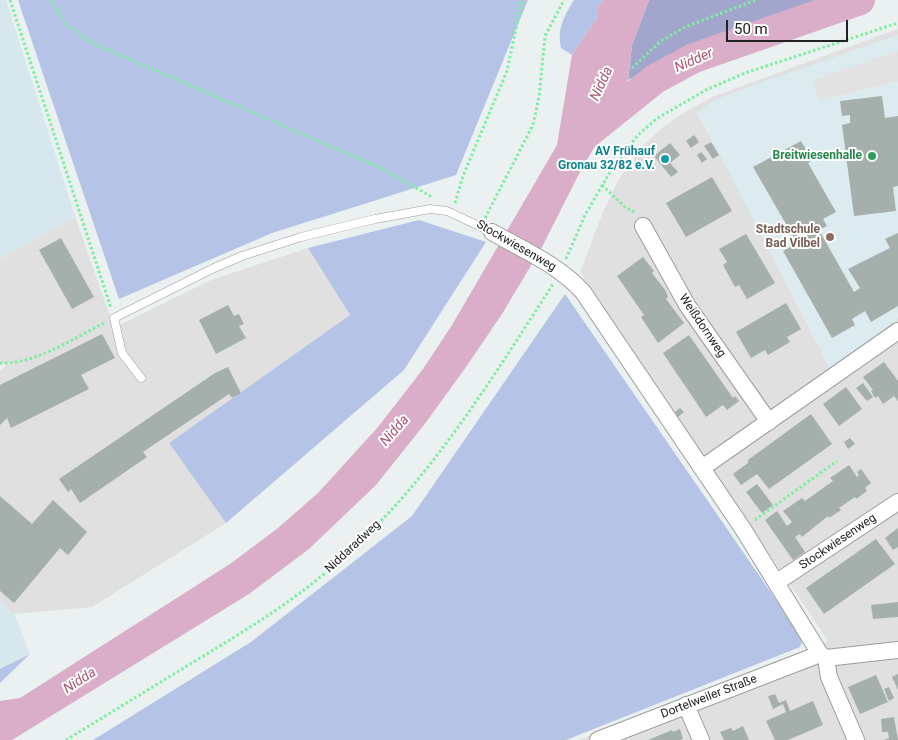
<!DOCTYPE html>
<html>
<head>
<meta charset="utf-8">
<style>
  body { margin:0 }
  #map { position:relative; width:898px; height:740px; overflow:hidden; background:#eaf1f0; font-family:Roboto,sans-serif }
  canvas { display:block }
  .scale { position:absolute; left:726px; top:20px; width:122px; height:22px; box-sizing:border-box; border:2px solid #222; border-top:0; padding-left:6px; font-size:15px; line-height:18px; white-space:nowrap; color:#222; -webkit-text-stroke:4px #fff; paint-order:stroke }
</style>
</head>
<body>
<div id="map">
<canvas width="898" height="740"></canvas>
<div class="scale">50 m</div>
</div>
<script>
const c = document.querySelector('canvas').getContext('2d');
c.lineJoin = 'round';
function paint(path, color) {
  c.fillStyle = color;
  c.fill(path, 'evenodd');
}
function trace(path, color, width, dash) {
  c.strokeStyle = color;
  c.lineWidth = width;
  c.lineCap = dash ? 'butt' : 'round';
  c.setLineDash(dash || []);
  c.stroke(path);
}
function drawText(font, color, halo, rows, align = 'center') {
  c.font = font + ' Roboto,sans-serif';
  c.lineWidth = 4;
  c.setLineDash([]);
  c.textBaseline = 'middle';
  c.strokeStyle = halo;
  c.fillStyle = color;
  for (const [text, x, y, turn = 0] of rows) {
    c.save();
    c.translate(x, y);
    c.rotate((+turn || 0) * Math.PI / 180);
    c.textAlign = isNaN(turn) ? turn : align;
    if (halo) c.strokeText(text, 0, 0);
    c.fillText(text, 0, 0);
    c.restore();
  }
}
paint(new Path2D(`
  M898 29V740H579L828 641 580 272 603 212 619 179 643 146 663 127 680 115 712 97Z
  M75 216 114 328 211 280 308 248 350 315 169 443 226 523 92 607 14 614 0 602V371L6 365 0 360V259Z`), '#dfe0df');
paint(new Path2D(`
  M898 35V319L830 369 720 155 696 113 715 100 754 85Z`), '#dbebf0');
paint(new Path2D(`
  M0 0H6L75 216 0 259Z
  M0 602 14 614 30 654 0 669Z`), '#d7e7ee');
paint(new Path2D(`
  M18 0H528L456 175 272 233 119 299Z
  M574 0H604L598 7V17L572 55 561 48C557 29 564 16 574 0Z
  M419 220 486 242 404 370 226 523 169 443 350 315 308 248Z
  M565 294 803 639 800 647 566 740H93L251 642 412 516Z
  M30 654 0 683V669Z`), '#b5c3e6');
paint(new Path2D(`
  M649 0H816L708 41 628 80 632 45Z`), '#a2a6cd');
paint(new Path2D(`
  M898 51V81L819 101 813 80Z`), '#e2e2e2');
paint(new Path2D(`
  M604 0H649L632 45 626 95 582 168 542 247 502 314 466 367 427 421 376 485 309 549 249 594 12 740H0V701L20 698 230 564 278 528 318 493 378 427 423 369 452 325 557 145 572 55 598 17V7Z`), '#daaec8');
trace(new Path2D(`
  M589 132 655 79 694 58 860 0`), '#daaec8', 30);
paint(new Path2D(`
  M882 96 885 118 898 116V186L893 187 896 211 854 216 842 125 850 123V115L842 116 840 101Z
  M694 135 699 142 691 148 686 141Z
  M801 141 812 160 808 163 836 212 823 219 827 226 819 230 854 292 860 288 848 269 890 248 885 239 898 233V306L871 322 865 311 852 319 855 325 832 338 783 251 797 243 753 167Z
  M711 142 719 155 713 159 704 146Z
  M670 143 680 155 670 163 678 172 671 177 654 156Z
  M701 152 707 159 702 163 697 155Z
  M712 177 732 211 686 237 666 203Z
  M746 234 775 283 747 299 739 285 735 287 723 265 727 262 719 249Z
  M61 238 94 297 72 309 39 250Z
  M643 257 654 271 652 273 666 291 668 297 666 299 684 323 658 343 641 317 644 315 617 276Z
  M786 303 801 329 787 337 790 342 768 355 765 350 751 358 736 332Z
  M228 305 234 316 239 314 244 324 239 326 246 338 216 354 199 320Z
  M102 334 115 358 81 375 89 389 11 428 7 418 0 425V385Z
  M689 335 733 398 735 396 739 401 727 410 723 405 706 417 663 353Z
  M884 362 898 381V401L894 396 883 404 878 396 875 398 871 391 873 390 863 377Z
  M228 367 241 393 232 398 229 394 143 452 147 457 80 503 71 489 68 492 59 479 215 373Z
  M863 383 873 397 867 401 856 388Z
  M846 387 862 409 839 426 823 404Z
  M680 408 684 412 678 417 675 412Z
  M811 414 832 444 769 489 757 474 741 485 733 474 748 463V460Z
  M850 438 855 444 848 449 844 442Z
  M849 465 857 477 859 475 857 472 861 469 871 483 865 488 867 491 856 499 855 497 839 508 841 510 829 518 828 516 802 537 800 534 795 537 805 552 793 560 765 520 777 511 787 526 792 522 783 511 802 498 805 501 833 481 830 478Z
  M757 484 773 505 762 513 746 492Z
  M0 496 32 524 53 500 87 532 68 555 60 548 14 603 0 591Z
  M898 528V547L893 550 885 538Z
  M876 539 895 564 824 614 806 588Z
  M898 602V617L873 619 871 605Z
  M898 674V690L892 677Z
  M876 675 888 702 860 714 848 687Z
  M889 687 894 698 889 701 884 689Z
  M775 694 779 703 786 700 790 711 813 701 823 725 788 740H775L766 721 786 712 783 704 773 709 768 696Z
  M894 717 898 740H884L889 738 888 732H882L881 719Z
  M743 726 749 740H724L720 732 731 728 733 731Z
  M680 729 683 739 680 740H648L672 730 673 732Z`), '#a5b0ac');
const lane = new Path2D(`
  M141 378 122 353 114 318 214 268 242 256 301 237 375 219 430 209 447 211 492 232`);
const street = new Path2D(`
  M643 226 687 305 769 422
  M492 232C523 250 559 265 583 292L743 529 820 654 826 658
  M702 468 898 331
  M777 582 898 502
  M826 658 829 677 856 740
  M826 658 898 650
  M686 705 701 740
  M598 740 820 654`);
trace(lane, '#9c9c9c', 9);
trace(street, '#9c9c9c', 18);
trace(new Path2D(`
  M10 0 111 308
  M52 0 64 22 90 42 383 169 432 197
  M632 68 661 41 685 27 756 0
  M602 185 626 208 636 213
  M455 203 463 176 507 71 522 0
  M485 218 533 125 539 97 545 36 564 0
  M566 259 585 215 610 172 637 136 656 119 706 90 745 73 898 23
  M0 363C34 365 74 338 104 323
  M755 520 837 461
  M66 740C112 712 159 683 205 655 246 630 287 605 324 574 421 495 486 388 553 284`), '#7dee9f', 3, [2.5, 2.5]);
trace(lane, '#fff', 8);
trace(street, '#fff', 16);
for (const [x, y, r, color] of [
  [872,156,5,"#2e9e5b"],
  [665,159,5,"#0f9aa8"],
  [830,237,5,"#8d6e63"]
]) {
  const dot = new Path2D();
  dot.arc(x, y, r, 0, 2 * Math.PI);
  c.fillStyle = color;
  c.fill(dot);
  trace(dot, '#fff', 2);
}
drawText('bold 12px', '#0d838f', '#fff', [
  ["AV Frühauf",655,152],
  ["Gronau 32/82 e.V.",655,166]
], 'right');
drawText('bold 12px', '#27864d', '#fff', [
  ["Breitwiesenhalle",862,156]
], 'right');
drawText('bold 12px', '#785e54', '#fff', [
  ["Stadtschule",820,230],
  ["Bad Vilbel",820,244]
], 'right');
drawText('12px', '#222', '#fff', [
  ["Stockwiesenweg",516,246,30],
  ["Weißdornweg",702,326,56],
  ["Stockwiesenweg",838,542,-34],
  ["Niddaradweg",353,547,-43],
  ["Dortelweiler Straße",709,697,-21]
]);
drawText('italic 14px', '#aa556f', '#fff', [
  ["Nidder",694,61,-24],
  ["Nidda",602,84,-65],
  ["Nidda",395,431,-49],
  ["Nidda",80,681,-33]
]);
</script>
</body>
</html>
